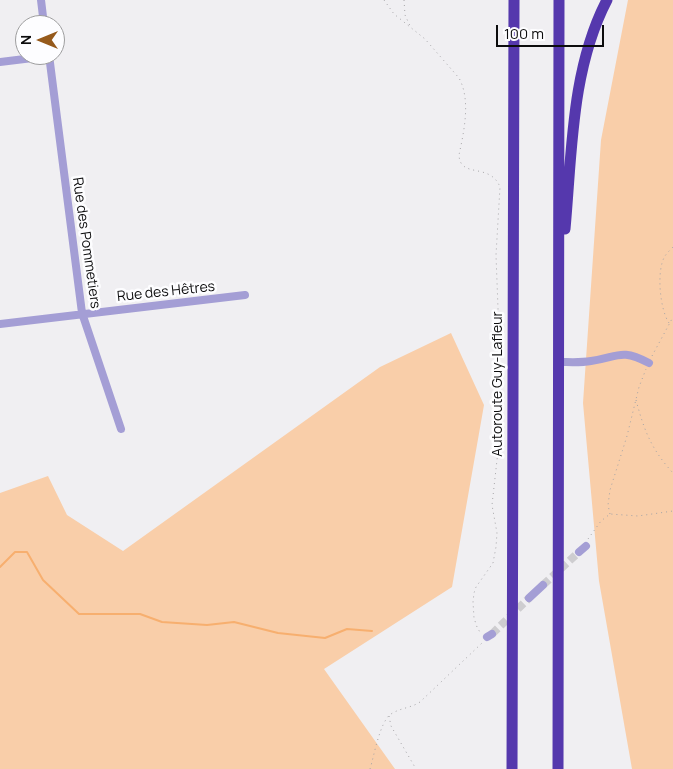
<!DOCTYPE html>
<html>
<head>
<meta charset="utf-8">
<style>
  body { margin:0 }
  #map { position:relative; width:673px; height:769px; overflow:hidden; background:#f0eff2; font-family:Manrope,sans-serif }
  canvas { display:block }
  .north { position:absolute; left:15px; top:15px; width:50px; height:50px; box-sizing:border-box; background:#fdfdff; border:1px solid #9d9d9e; border-radius:50%; rotate:270deg; font-size:14px; font-weight:700; line-height:20px; text-align:center; color:#0c0c0d }
  .north::after { content:''; display:block; margin:auto; width:18px; height:22px; background:#965a1b; clip-path:polygon(50% 0,100% 100%,50% 72%,0 100%) }
  .scale { position:absolute; left:496px; top:25px; width:108px; height:22px; box-sizing:border-box; border:2px solid #0c0c0d; border-top:0; padding-left:6px; font-size:15px; line-height:18px; white-space:nowrap; color:#0c0c0d; -webkit-text-stroke:4px #fdfdff; paint-order:stroke }
</style>
</head>
<body>
<div id="map">
<canvas width="673" height="769"></canvas>
<div class="north">N</div>
<div class="scale">100 m</div>
</div>
<script>
const c = document.querySelector('canvas').getContext('2d');
c.lineJoin = 'round';
function paint(path, color) {
  c.fillStyle = color;
  c.fill(path, 'evenodd');
}
function trace(path, color, width, dash) {
  c.strokeStyle = color;
  c.lineWidth = width;
  c.lineCap = dash ? 'butt' : 'round';
  c.setLineDash(dash || []);
  c.stroke(path);
}
function drawText(font, color, halo, rows, align = 'center') {
  c.font = font + ' Manrope,sans-serif';
  c.lineWidth = 5;
  c.setLineDash([]);
  c.textBaseline = 'middle';
  c.strokeStyle = halo;
  c.fillStyle = color;
  for (const [text, x, y, turn = 0] of rows) {
    c.save();
    c.translate(x, y);
    c.rotate((+turn || 0) * Math.PI / 180);
    c.textAlign = isNaN(turn) ? turn : align;
    if (halo) c.strokeText(text, 0, 0);
    c.fillText(text, 0, 0);
    c.restore();
  }
}
paint(new Path2D(`
  M628 0H673V769H632L599 581 583 403 601 140Z
  M451 333 484 405 452 587 324 669 395 769H0V493L48 476 67 515 123 551 380 367Z`), '#f9cea9');
trace(new Path2D(`
  M0 567 15 552H27L43 580 79 614H140L162 622 207 625 234 622 278 633 325 638 347 629 372 631`), '#f7af6f', 2);
trace(new Path2D(`
  M543 585 579 552
  M492 634 529 598`), '#cecdd0', 8, [8, 4]);
trace(new Path2D(`
  M384 0 394 14 425 39 459 78C471 100 464 131 459 155 460 179 490 162 500 187L496 255 501 388 499 442 492 505 497 533 496 547 493 563 476 587 474 593 473 602 474 618 477 627 481 634
  M404 0 405 15 411 28
  M669 323C660 310 656 270 665 256 667 253 670 250 673 247
  M652 356 673 317
  M636 400C644 430 651 449 673 473
  M610 514 608 505 610 490 627 436 639 387 646 369
  M588 539 601 521 610 514 638 516 673 511
  M389 716 391 726 416 769
  M370 769C374 756 380 721 391 714 400 708 411 708 420 702L482 643`), '#a5a4a7', 1, [1, 4]);
trace(new Path2D(`
  M41 0 44 25
  M49 55 82 313 121 429
  M0 62 49 56
  M0 324 245 295
  M559 362C569 362 580 363 591 361 619 357 620 348 649 363
  M579 552 586 546
  M529 598 543 585
  M487 637 492 634`), '#a49ed5', 8);
trace(new Path2D(`
  M565 229C572 153 571 69 607 0
  M512 769 514 0
  M558 769 559 0`), '#5538ad', 11);
drawText('14px', '#0c0c0d', '#fdfdff', [
  ["Rue des Pommetiers",86,243,82],
  ["Rue des Hêtres",166,292,-6],
  ["Autoroute Guy-Lafleur",498,384,-90]
]);
</script>
</body>
</html>
